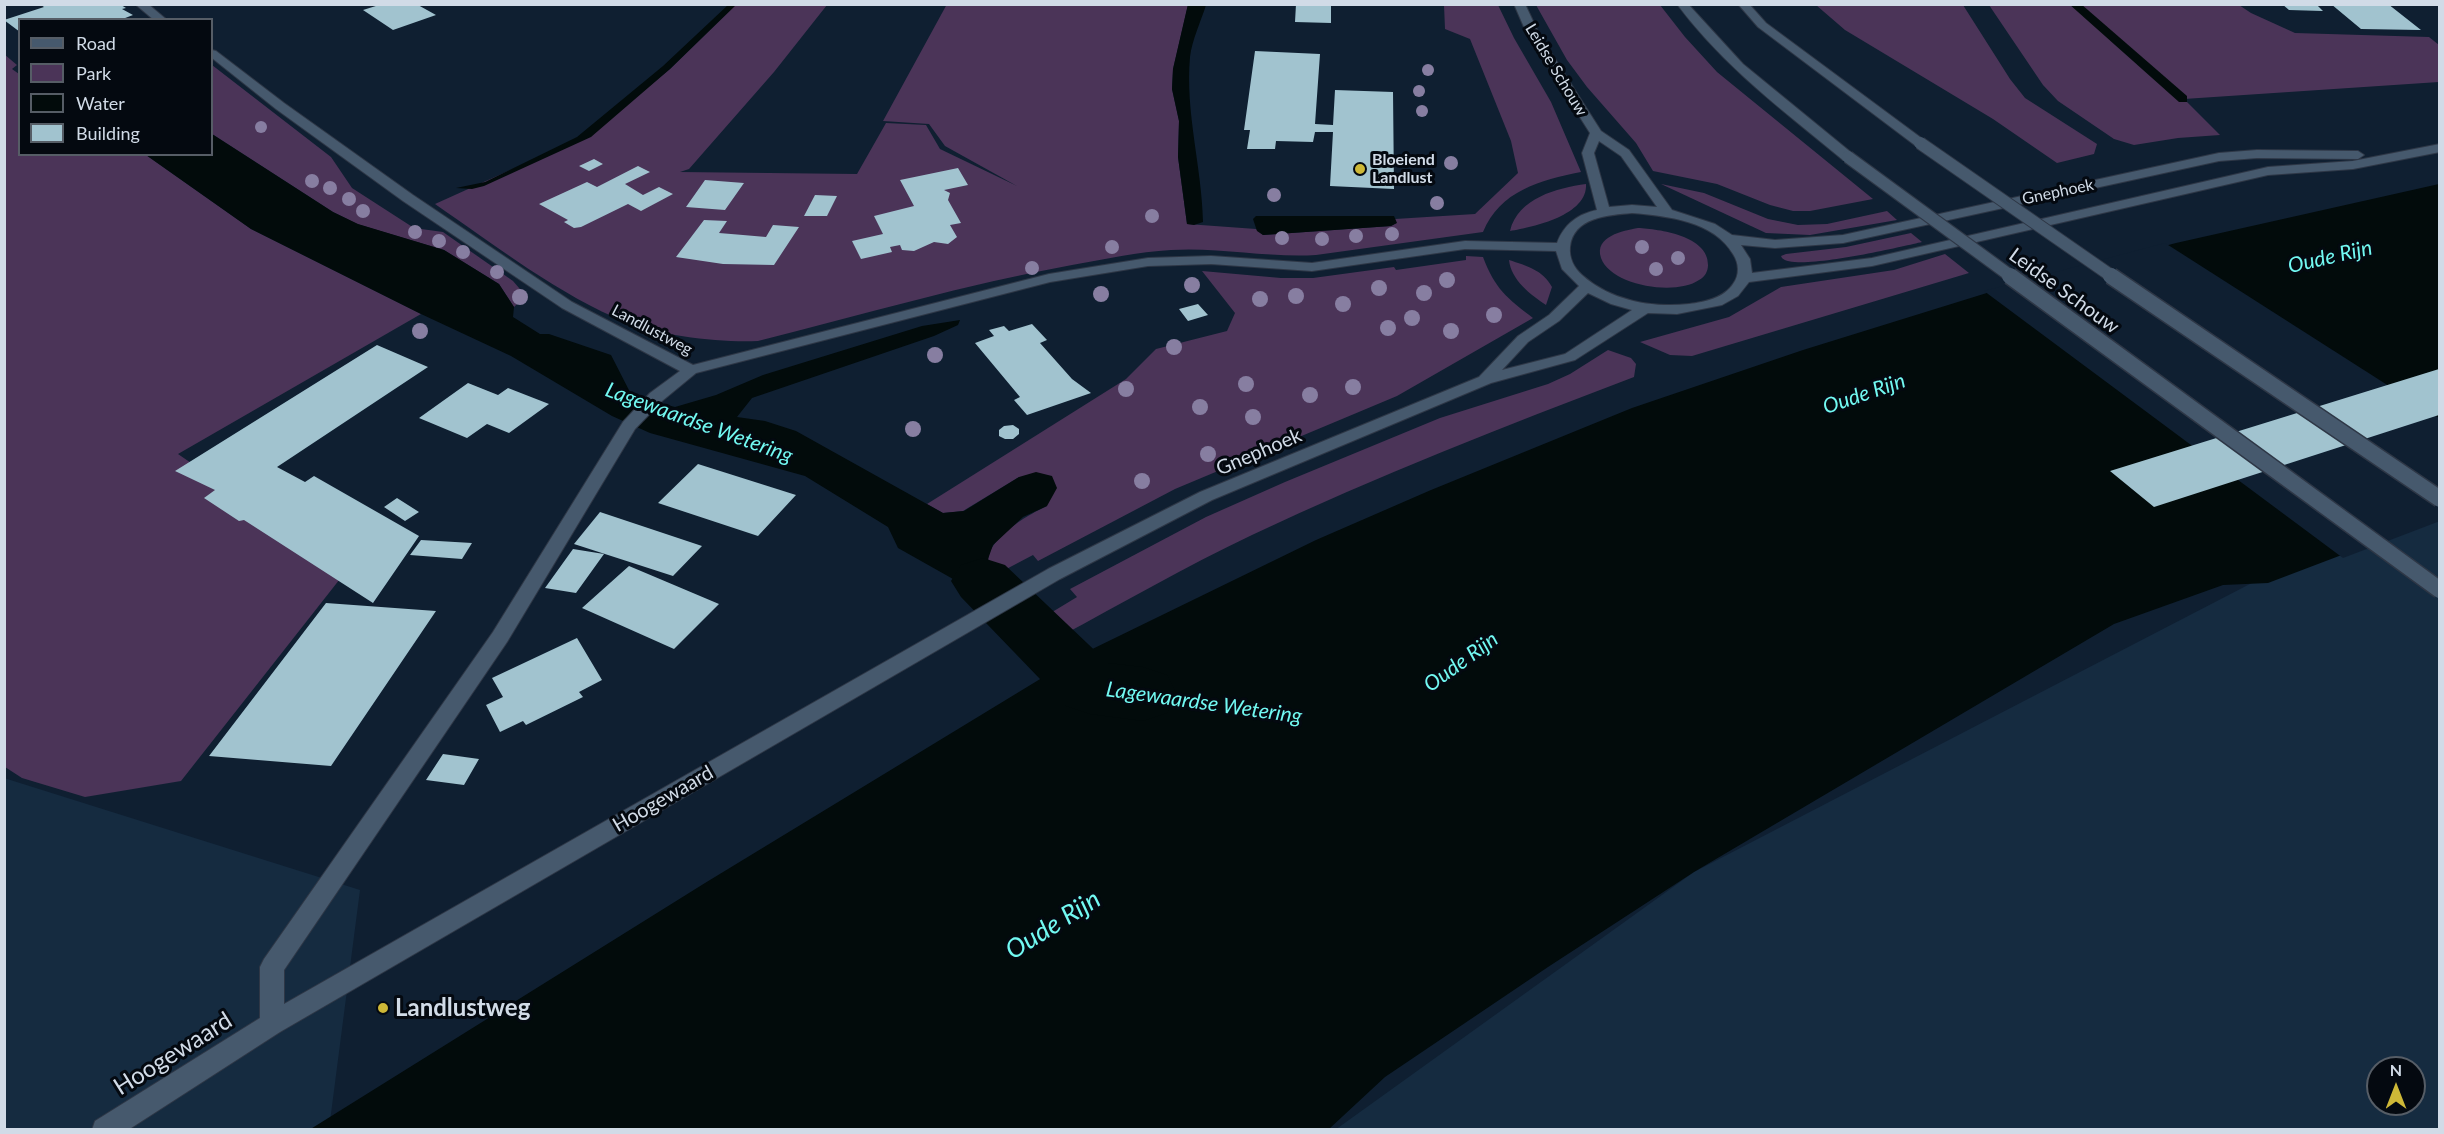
<!DOCTYPE html>
<html>
<head>
<meta charset="utf-8">
<style>
  body { margin:0 }
  #map { position:relative; width:2444px; height:1134px; overflow:hidden; background:#0f1f31; font-family:Lato,sans-serif }
  canvas { display:block }
  .frame { position:absolute; inset:0; border:6px solid #d1dbe7; pointer-events:none }
  .legend { position:absolute; left:18px; top:18px; width:195px; height:138px; box-sizing:border-box; background:#040910; border:2px solid #565d66; margin:0; padding:8px 10px; list-style:none; font-size:18px; color:#d1dbe7 }
  .legend li { display:flex; align-items:center; gap:12px; height:30px }
  .legend b { width:30px; border:2px solid #565d66 }
  .north { position:absolute; left:2366px; top:1056px; width:60px; height:60px; box-sizing:border-box; background:#040910; border:2px solid #565d66; border-radius:50%; rotate:0deg; font-size:16px; font-weight:700; line-height:24px; text-align:center; color:#d1dbe7 }
  .north::after { content:''; display:block; margin:auto; width:21px; height:27px; background:#ceb837; clip-path:polygon(50% 0,100% 100%,50% 72%,0 100%) }
</style>
</head>
<body>
<div id="map">
<canvas width="2444" height="1134"></canvas>
<div class="frame"></div>
<ul class="legend">
<li><b style="height:8px;background:#46596d"></b>Road</li>
<li><b style="height:16px;background:#4b3458"></b>Park</li>
<li><b style="height:16px;background:#020b0b"></b>Water</li>
<li><b style="height:16px;background:#a1c3cf"></b>Building</li>
</ul>
<div class="north">N</div>
</div>
<script>
const c = document.querySelector('canvas').getContext('2d');
c.lineJoin = 'round';
function paint(path, color) {
  c.fillStyle = color;
  c.fill(path, 'evenodd');
}
function trace(path, color, width, dash) {
  c.strokeStyle = color;
  c.lineWidth = width;
  c.lineCap = dash ? 'butt' : 'round';
  c.setLineDash(dash || []);
  c.stroke(path);
}
function drawText(font, color, halo, rows, align = 'center') {
  c.font = font + ' Lato,sans-serif';
  c.lineWidth = 6;
  c.setLineDash([]);
  c.textBaseline = 'middle';
  c.strokeStyle = halo;
  c.fillStyle = color;
  for (const [text, x, y, turn = 0] of rows) {
    c.save();
    c.translate(x, y);
    c.rotate((+turn || 0) * Math.PI / 180);
    c.textAlign = isNaN(turn) ? turn : align;
    if (halo) c.strokeText(text, 0, 0);
    c.fillText(text, 0, 0);
    c.restore();
  }
}
paint(new Path2D(`
  M2439 486V1129L1335 1130 1694 872ZM2378 1068H2414V1104H2378Z
  M4 778 360 890 329 1129H5Z`), '#152b40');
paint(new Path2D(`
  M736 4 827 5 774 72 689 169 680 172 857 174 886 123 926 125 940 149 1017 186 945 146 929 124 883 121 947 4 1188 5 1173 69 1172 89 1179 121 1178 157 1187 224 1256 229 1263 235 1391 226 1396 223 1395 219 1475 214 1518 173 1511 141 1470 39 1445 29 1444 5H1498L1514 38 1551 102 1581 172C1540 180 1500 191 1483 232L1316 255C1268 258 1220 247 1171 250 1138 252 1105 259 1072 265 966 284 862 315 758 341 722 343 660 336 626 322 562 297 493 244 435 204L590 134 670 69Z
  M1536 5H1660L1685 37 1717 72 1873 199 1810 211H1793L1770 205 1717 184 1653 171 1636 143 1587 87 1567 60Z
  M1816 5H1963L2010 79 2025 98 2097 144 2094 154 2057 163 1993 119 1845 30Z
  M1989 5H2239L2251 13 2295 33 2429 37 2439 45V82L2184 99 2220 135 2178 138 2134 145 2114 139 2058 101 2043 85Z
  M4 54 17 65 12 69 19 74 20 154 146 155 251 229 421 314 178 454 347 570 181 781 85 797 22 778 5 767Z
  M212 65 331 157 352 188 414 228 443 232 513 281 526 296 514 307 499 284 444 250 357 224 333 212 212 134Z
  M1586 184C1588 215 1534 227 1510 231 1518 198 1557 188 1586 184Z
  M1661 184 1704 193 1768 219 1798 225 1827 224 1887 211 1897 220 1810 235 1766 233Z
  M1638 228C1659 229 1709 236 1708 265 1708 271 1705 277 1699 280 1676 296 1611 286 1601 258 1594 236 1623 231 1638 228Z
  M1911 233 1922 242C1900 247 1795 272 1782 258L1781 256 1786 254 1846 247Z
  M1945 254 1969 273 1692 356 1670 355 1640 342 1729 317 1781 287 1894 270Z
  M1466 256 1483 257C1495 289 1507 298 1533 318L1397 396 1175 489 1038 561 1033 555 995 575C969 548 1027 515 1047 506L1019 477 963 511 943 513 927 504 1126 379 1156 349 1227 331 1235 313 1202 271 1281 278H1313L1394 267 1396 270 1466 260Z
  M1509 260C1527 266 1543 270 1552 287L1546 305C1531 295 1511 280 1509 260Z
  M1608 350 1631 358 1636 364 1634 377C1505 426 1377 476 1252 535 1186 566 1123 603 1059 637L1044 617 1077 597 1070 589 1206 517 1285 482 1440 418 1548 384 1570 374Z`), '#4b3458');
paint(new Path2D(`
  M1188 4 1206 5C1201 21 1192 40 1190 57 1185 113 1202 167 1203 222L1194 225 1187 224 1178 157 1179 121 1172 89 1173 69Z
  M728 5H736L670 69 591 137 484 186 472 189 456 188 485 182 577 137 663 66Z
  M212 134 333 212 358 224 444 250 499 284 514 307 513 317 540 334H549L611 355 632 396 675 407 716 395 763 375 922 326 960 320 958 325 934 336 752 398 737 417 765 421 796 431 943 513 964 511 1019 477 1036 472 1052 476 1057 488 1047 506 1023 517 993 545 988 559 991 571 1056 634 1029 650 969 588 898 548 888 527 805 476 650 433 612 416 511 356 421 314 251 229 146 155 212 154Z
  M2439 184V518L2268 583 2223 585 2114 624 1694 872 1548 967 1385 1077 1329 1129 309 1130 705 883 1078 656 1316 540 1431 490 1632 408 1803 350 1990 292 2176 243Z
  M1256 216H1394L1397 223 1391 226 1263 235 1257 231 1253 219Z`), '#020b0b');
paint(new Path2D(`
  M2165 243 2439 418 2440 521 2343 558 1984 291Z`), '#0f1f31');
paint(new Path2D(`
  M2069 4H2081L2187 96V102H2179Z`), '#020b0b');
paint(new Path2D(`
  M983 558 1005 565 1108 663 1143 667 1167 675 1177 694 1167 713 1143 721 1090 714 1066 706 961 597 951 581 961 565Z`), '#020b0b');
paint(new Path2D(`
  M1296 4H1331V23L1295 22Z
  M2282 4H2316L2323 11 2289 10Z
  M2331 4H2388L2421 30 2361 29Z
  M41 5H121L126 8 122 9 133 15 120 20H20V32L4 20 44 7Z
  M379 5H418L436 15 393 30 363 10Z
  M1255 51 1320 54 1315 124 1333 125 1335 90 1393 92 1394 189 1330 186 1333 132H1315L1313 142 1276 141 1275 149H1247L1250 130H1244Z
  M594 159 603 164 589 171 579 166Z
  M638 166 650 172 625 184 643 195 659 187 673 194 641 211 628 204 581 227 574 228 564 222 568 220 539 204 587 182 597 187Z
  M958 168 968 185 944 190 950 193 948 200 961 223 950 225 957 237 948 244 934 242 914 251 902 250 900 245 890 247 892 252 861 259 852 241 883 234 874 216 914 206 900 180Z
  M705 180 744 183 725 210 686 207Z
  M815 195 837 196 827 216H804Z
  M704 220 727 221 719 233 743 235 766 237 773 225 799 227 774 265 723 264 676 257Z
  M1198 304 1208 315 1188 321 1179 309Z
  M1032 324 1047 340 1040 343 1072 379 1091 393 1027 415 1014 400 1020 397 975 343 994 336 989 330 1004 326 1009 331Z
  M377 345 428 367 277 467 305 482 314 476 419 536 373 603 244 520 239 521 204 498 215 490 175 471Z
  M2439 369V415L2154 507 2110 471Z
  M468 383 498 395 508 388 549 404 509 433 487 424 467 438 419 418Z
  M1013 425 1019 429V434L1013 439H1005L999 436V430L1004 426Z
  M698 464 796 495 758 536 658 503Z
  M397 498 419 512 405 521 384 507Z
  M600 512 702 546 673 576 574 544Z
  M421 540 472 543 462 559 410 555Z
  M573 549 604 554 576 593 545 588Z
  M629 566 648 574 719 604 674 649 582 608Z
  M326 603 436 611 331 766 209 756Z
  M577 638 602 680 579 692 583 697 526 725 523 721 500 732 486 705 503 697 492 678Z
  M443 754 479 759 464 785 426 780Z`), '#a1c3cf');
const minor = new Path2D(`
  M135 4H148L167 20H154Z
  M1514 4H1525L1539 34 1601 131 1629 150 1672 210 1715 224 1732 235 1775 240 1843 235 2219 153 2257 150 2358 151 2364 155 2358 159 2257 158 2219 161 1843 243 1775 248 1741 245 1750 259 1752 273 1872 258 2268 167 2353 161 2440 144V152L2353 169 2268 175 1872 266 1749 282 1738 296 1722 305 1677 314 1648 313 1575 360 1491 383 1212 500 1060 579 280 1032 128 1130H92L95 1121 260 1018V967L264 959 493 632 623 422 650 393 680 371 562 308 403 201 276 109 212 58V50L216 51 284 103 413 195 572 302 693 365 1049 274 1148 258 1211 256 1312 263 1465 241 1557 243C1564 224 1578 214 1597 210L1582 153 1590 133 1527 34ZM1599 141 1621 156 1657 207 1632 205 1609 207 1594 153ZM1632 213C1667 216 1714 221 1733 254 1739 263 1740 275 1733 284 1724 298 1705 302 1689 304 1652 308 1611 301 1582 275 1574 268 1569 258 1570 247 1573 217 1609 215 1632 213ZM1465 249 1556 251 1562 269 1579 286 1549 315 1518 336 1479 377 1200 492 1048 569 284 1004V970L507 642 635 429 662 401 696 373 1050 282 1148 266 1211 264 1312 271ZM1588 293 1611 304 1632 310 1565 354 1502 370 1528 342 1559 321Z
  M1677 4H1688L1743 64 1853 154 1854 157 1853 160H1843C1785 112 1723 66 1677 4Z
  M1738 4H1749L1766 23 1924 140 1926 143 1924 146H1916L1758 27Z`);
trace(minor, '#2e3746', 2);
paint(minor, '#46596d');
const minorBridgeFar1 = new Path2D(`
  M1920 143 2113 277
  M1848 157 2012 277`);
const minorBridge = new Path2D(`
  M2010 276 2440 590
  M2111 276 2440 499`);
trace(minorBridgeFar1, '#2e3746', 14, []);
trace(minorBridge, '#2e3746', 19, []);
trace(minorBridgeFar1, '#46596d', 12);
trace(minorBridge, '#46596d', 16);
c.fillStyle = '#877ea1';
for (const [x, y, r] of [
  [1428,70,6],
  [1419,91,6],
  [1422,111,6],
  [261,127,6],
  [1451,163,7],
  [312,181,7],
  [330,188,7],
  [1274,195,7],
  [349,199,7],
  [1437,203,7],
  [363,211,7],
  [1152,216,7],
  [415,232,7],
  [1392,234,7],
  [1356,236,7],
  [1282,238,7],
  [1322,239,7],
  [439,241,7],
  [1112,247,7],
  [1642,247,7],
  [463,252,7],
  [1678,258,7],
  [1032,268,7],
  [1656,269,7],
  [497,272,7],
  [1447,280,8],
  [1192,285,8],
  [1379,288,8],
  [1424,293,8],
  [1101,294,8],
  [1296,296,8],
  [520,297,8],
  [1260,299,8],
  [1343,304,8],
  [1494,315,8],
  [1412,318,8],
  [1388,328,8],
  [420,331,8],
  [1451,331,8],
  [1174,347,8],
  [935,355,8],
  [1246,384,8],
  [1353,387,8],
  [1126,389,8],
  [1310,395,8],
  [1200,407,8],
  [1253,417,8],
  [913,429,8],
  [1208,454,8],
  [1142,481,8]
]) {
  c.beginPath();
  c.arc(x, y, r, 0, 2 * Math.PI);
  c.fill();
}
for (const [x, y, r, color] of [
  [1360,169,6,"#ceb837"],
  [383,1008,6,"#ceb837"]
]) {
  const dot = new Path2D();
  dot.arc(x, y, r, 0, 2 * Math.PI);
  c.fillStyle = color;
  c.fill(dot);
  trace(dot, '#040910', 2);
}
drawText('16px', '#d1dbe7', '#040910', [
  ["Leidse Schouw",1556,70,59],
  ["Gnephoek",2058,192,-12],
  ["Landlustweg",652,330,28]
]);
drawText('bold 16px', '#d1dbe7', '#040910', [
  ["Bloeiend",1372,160],
  ["Landlust",1372,178]
], 'left');
drawText('20px', '#d1dbe7', '#040910', [
  ["Leidse Schouw",2064,291,36],
  ["Gnephoek",1259,452,-23],
  ["Hoogewaard",663,799,-30]
]);
drawText('italic 21px', '#72f9f2', '#040910', [
  ["Oude Rijn",2330,257,-13],
  ["Oude Rijn",1864,394,-19],
  ["Lagewaardse Wetering",699,423,20],
  ["Oude Rijn",1461,662,-36],
  ["Lagewaardse Wetering",1204,703,8]
]);
drawText('bold 24px', '#d1dbe7', '#040910', [
  ["Landlustweg",395,1008]
], 'left');
drawText('24px', '#d1dbe7', '#040910', [
  ["Hoogewaard",173,1054,-32]
]);
drawText('italic 26px', '#72f9f2', '#040910', [
  ["Oude Rijn",1053,925,-32]
]);
</script>
</body>
</html>
